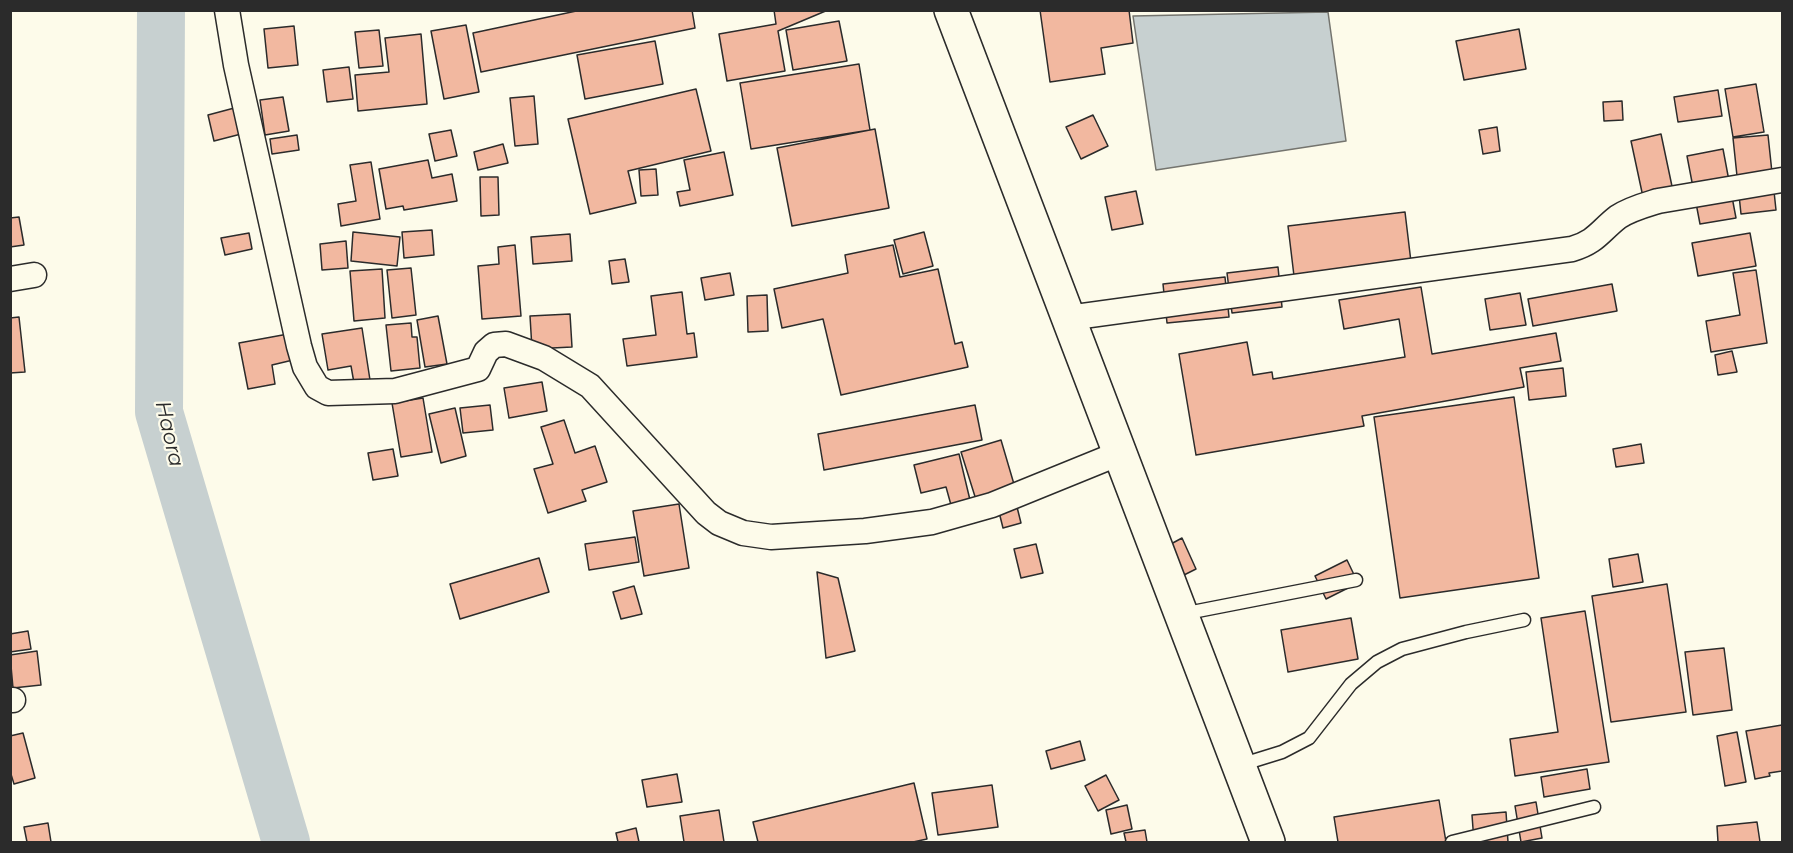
<!DOCTYPE html>
<html>
<head>
<meta charset="utf-8">
<style>
  body { margin:0 }
  #map { position:relative; width:1793px; height:853px; overflow:hidden; background:#fdfbea; font-family:Montserrat,sans-serif }
  canvas { display:block }
  .frame { position:absolute; inset:0; border:12px solid #2b2b2b; pointer-events:none }
</style>
</head>
<body>
<div id="map">
<canvas width="1793" height="853"></canvas>
<div class="frame"></div>
</div>
<script>
const c = document.querySelector('canvas').getContext('2d');
c.lineJoin = 'round';
function paint(path, color) {
  c.fillStyle = color;
  c.fill(path, 'evenodd');
}
function trace(path, color, width, dash) {
  c.strokeStyle = color;
  c.lineWidth = width;
  c.lineCap = dash ? 'butt' : 'round';
  c.setLineDash(dash || []);
  c.stroke(path);
}
function drawText(font, color, halo, rows, align = 'center') {
  c.font = font + ' Montserrat,sans-serif';
  c.lineWidth = 4.5;
  c.setLineDash([]);
  c.textBaseline = 'middle';
  c.strokeStyle = halo;
  c.fillStyle = color;
  for (const [text, x, y, turn = 0] of rows) {
    c.save();
    c.translate(x, y);
    c.rotate((+turn || 0) * Math.PI / 180);
    c.textAlign = isNaN(turn) ? turn : align;
    if (halo) c.strokeText(text, 0, 0);
    c.fillText(text, 0, 0);
    c.restore();
  }
}
const water = new Path2D(`
  M1328 12 1346 141 1156 170 1133 16Z`);
paint(water, '#c7d0d0');
trace(water, '#74746e', 1.5);
trace(new Path2D(`
  M161 10 159 412 286 842`), '#c7d0d0', 48);
const building = new Path2D(`
  M581 10H692L695 28 481 72 473 33Z
  M774 10H828L778 31 785 71 727 81 719 34 776 24Z
  M1040 10H1129L1133 43 1101 48 1105 74 1050 82Z
  M839 21 847 61 793 70 786 30Z
  M466 25 479 92 444 99 431 31Z
  M294 26 298 65 268 68 264 29Z
  M1519 29 1526 69 1464 80 1456 41Z
  M379 30 383 66 359 68 355 32Z
  M421 34 427 104 358 111 355 75 389 72 385 38Z
  M655 41 663 84 585 99 577 55Z
  M859 64 870 130 751 149 740 83Z
  M349 67 353 99 327 102 323 70Z
  M1756 84 1764 132 1733 137 1725 89Z
  M696 89 711 151 628 171 636 203 590 214 568 119Z
  M1718 90 1722 116 1678 122 1674 97Z
  M534 96 538 144 515 146 510 98Z
  M283 97 289 131 265 135 260 100Z
  M1622 101 1623 120 1604 121 1603 102Z
  M238 107 245 133 214 141 208 115Z
  M1093 115 1108 146 1081 159 1066 127Z
  M1497 127 1500 151 1483 154 1479 130Z
  M875 129 889 208 792 226 777 148Z
  M451 130 457 156 435 161 429 134Z
  M1661 134 1673 191 1643 197 1631 141Z
  M297 135 299 150 272 154 270 139Z
  M1768 135 1776 210 1741 214 1733 138Z
  M503 144 508 163 478 170 474 152Z
  M1723 149 1736 218 1700 224 1687 156Z
  M724 152 733 195 680 206 677 192 690 190 684 160Z
  M428 160 432 178 452 174 457 201 404 210 403 206 386 209 379 169Z
  M371 162 380 219 341 226 338 204 356 201 350 165Z
  M656 169 658 195 641 196 639 170Z
  M480 177H498L499 215 481 216Z
  M1136 191 1143 224 1112 230 1105 197Z
  M1405 212 1411 262 1294 276 1288 226Z
  M19 217 24 245 10 247V218Z
  M432 230 434 255 404 258 402 232Z
  M353 232 400 237 397 266 351 261Z
  M924 232 933 266 903 274 894 240Z
  M249 233 252 249 225 255 221 238Z
  M1750 233 1756 266 1698 276 1692 243Z
  M570 234 572 261 533 264 531 237Z
  M346 241 348 268 322 270 320 244Z
  M515 245 521 316 482 319 478 266 499 264 498 247Z
  M893 245 900 277 938 269 955 344 962 342 968 367 841 395 823 319 782 328 774 289 848 273 845 255Z
  M625 259 629 282 612 284 609 261Z
  M1278 267 1282 307 1232 313 1227 273Z
  M411 268 416 315 392 318 387 270Z
  M382 269 385 318 354 321 350 271Z
  M1756 270 1767 343 1711 352 1706 321 1740 315 1733 273Z
  M730 273 734 295 705 300 701 278Z
  M1225 277 1229 317 1167 323 1163 284Z
  M1612 284 1617 311 1533 326 1528 299Z
  M1421 287 1432 354 1556 333 1561 361 1520 368 1524 387 1362 416 1364 426 1196 455 1179 354 1247 342 1253 375 1272 372 1273 379 1405 357 1399 319 1344 329 1339 300Z
  M682 292 687 334 694 333 697 357 627 366 623 339 656 335 651 296Z
  M1520 293 1526 325 1490 330 1485 299Z
  M767 295 768 331 748 332 747 296Z
  M570 314 572 347 532 349 530 316Z
  M438 316 447 364 425 367 417 320Z
  M19 317 25 372 10 373V318Z
  M411 323 412 337H417L420 368 391 371 386 325Z
  M362 328 370 380 354 383 351 366 328 370 322 334Z
  M288 334 293 360 272 365 275 384 248 389 239 343Z
  M1732 351 1737 372 1718 375 1715 355Z
  M1563 368 1566 396 1529 400 1526 372Z
  M542 382 547 411 509 418 504 388Z
  M1514 397 1539 578 1400 598 1374 417Z
  M423 398 432 452 401 457 392 403Z
  M490 405 493 430 463 433 460 408Z
  M975 405 982 440 824 470 818 434Z
  M455 408 466 456 441 463 429 414Z
  M564 420 575 453 595 446 607 482 582 490 586 501 548 513 534 469 553 464 541 427Z
  M1001 440 1016 491 977 503 961 452Z
  M1641 444 1644 463 1616 467 1613 449Z
  M393 449 398 476 373 480 368 453Z
  M959 454 970 500 951 505 946 487 921 493 914 465Z
  M1016 503 1021 523 1003 528 998 508Z
  M679 504 689 568 644 576 633 511Z
  M635 537 639 562 589 570 585 544Z
  M1182 538 1196 569 1182 576 1169 545Z
  M1036 544 1043 573 1021 578 1014 549Z
  M1638 554 1643 582 1613 587 1609 559Z
  M539 558 549 592 460 619 450 584Z
  M1347 560 1358 583 1326 599 1315 576Z
  M817 572 838 578 855 651 826 658Z
  M1667 584 1686 712 1611 722 1592 596Z
  M634 586 642 614 621 619 613 592Z
  M1585 611 1609 762 1515 776 1510 739 1558 732 1541 618Z
  M1351 618 1358 659 1288 672 1281 630Z
  M28 631 31 649 10 652V634Z
  M1724 648 1732 710 1693 715 1685 652Z
  M37 651 41 685 13 688 10 655Z
  M1782 725V771L1769 773 1770 776 1755 779 1746 731Z
  M1737 732 1746 782 1725 786 1717 736Z
  M23 733 35 778 14 784 10 771V736Z
  M1080 741 1085 760 1051 769 1046 751Z
  M1587 769 1590 789 1544 797 1541 777Z
  M677 774 682 802 647 807 642 780Z
  M1106 775 1119 800 1098 811 1085 786Z
  M914 783 927 839 913 842H758L753 822Z
  M992 785 998 827 938 835 932 793Z
  M1439 800 1446 842H1338L1334 817Z
  M1536 802 1542 838 1521 842 1515 806Z
  M1127 805 1132 829 1111 834 1106 810Z
  M719 810 724 842H684L680 816Z
  M1506 812 1508 842H1474L1472 815Z
  M1757 822 1760 842H1718L1717 826Z
  M48 823 51 842H27L24 827Z
  M636 828 639 842H618L616 833Z
  M1145 830 1147 842H1126L1124 833Z`);
paint(building, '#f2b8a0');
trace(building, '#2b2b2b', 1.5);
const service = new Path2D(`
  M1182 614 1356 580
  M1240 765 1282 752 1309 738 1351 684 1377 662 1402 649 1466 632 1524 620
  M1452 842 1594 807`);
const minor = new Path2D(`
  M227 10 236 65 299 346 305 367 317 387 328 393 395 391 478 369 486 352 494 345 506 344 544 358 590 386 706 513 719 523 743 533 771 537 865 531 932 522 992 505 1120 453
  M10 279 34 275
  M1068 318 1572 249C1596 242 1600 231 1618 217 1630 209 1645 205 1658 201L1782 180
  M10 700H13`);
const primary = new Path2D(`
  M951 10 1268 842`);
trace(service, '#2b2b2b', 15);
trace(minor, '#2b2b2b', 27);
trace(primary, '#2b2b2b', 36);
trace(service, '#fdfbea', 12);
trace(minor, '#fdfbea', 24);
trace(primary, '#fdfbea', 33);
drawText('italic 21px', '#2b2b2b', '#fdfbea', [
  ["Haora",169,434,77]
]);
</script>
</body>
</html>
